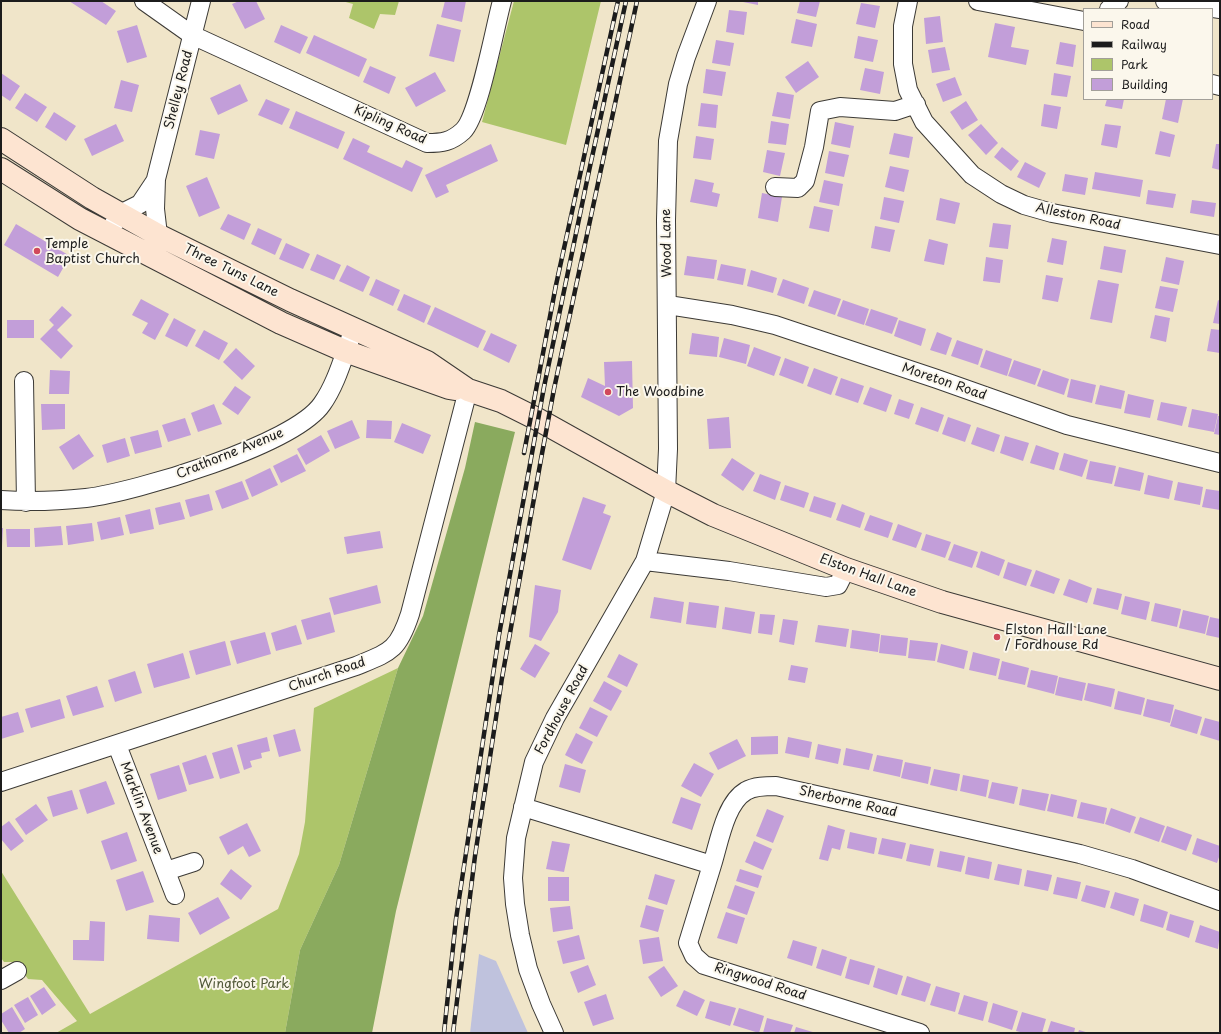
<!DOCTYPE html>
<html>
<head>
<meta charset="utf-8">
<style>
  body { margin:0 }
  #map { position:relative; width:1221px; height:1034px; overflow:hidden; background:#f0e5c9; font-family:"Playpen Sans",sans-serif }
  canvas { display:block }
  .frame { position:absolute; inset:0; border:2px solid #1c1c1c; pointer-events:none }
  .legend { position:absolute; left:1083px; top:8px; width:130px; height:92px; box-sizing:border-box; background:#fbf7ec; border:1px solid #a29f99; margin:0; padding:5px 7px; list-style:none; font-size:12px; color:#1c1c1c }
  .legend li { display:flex; align-items:center; gap:8px; height:20px }
  .legend b { width:20px; border:1px solid #a29f99 }
</style>
</head>
<body>
<div id="map">
<canvas width="1221" height="1034"></canvas>
<div class="frame"></div>
<ul class="legend">
<li><b style="height:5px;background:#fde4d1"></b>Road</li>
<li><b style="height:5px;background:#1c1c1c"></b>Railway</li>
<li><b style="height:11px;background:#adc56a"></b>Park</li>
<li><b style="height:11px;background:#c29ed9"></b>Building</li>
</ul>
</div>
<script>
const c = document.querySelector('canvas').getContext('2d');
c.lineJoin = 'round';
function paint(path, color) {
  c.fillStyle = color;
  c.fill(path, 'evenodd');
}
function trace(path, color, width, dash) {
  c.strokeStyle = color;
  c.lineWidth = width;
  c.lineCap = dash ? 'butt' : 'round';
  c.setLineDash(dash || []);
  c.stroke(path);
}
function drawText(font, color, halo, rows, align = 'center') {
  c.font = font + ' "Playpen Sans",sans-serif';
  c.lineWidth = 4;
  c.setLineDash([]);
  c.textBaseline = 'middle';
  c.strokeStyle = halo;
  c.fillStyle = color;
  for (const [text, x, y, turn = 0] of rows) {
    c.save();
    c.translate(x, y);
    c.rotate((+turn || 0) * Math.PI / 180);
    c.textAlign = isNaN(turn) ? turn : align;
    if (halo) c.strokeText(text, 0, 0);
    c.fillText(text, 0, 0);
    c.restore();
  }
}
paint(new Path2D(`
  M479 954 496 961 528 1033H470Z`), '#bfc2dd');
paint(new Path2D(`
  M342 1H399L395 15 380 14 374 29 349 18 353 4Z
  M514 1H601L566 145 482 122Z
  M398 668 339 865 300 950 285 1033H56L77 1021 42 980 28 979 16 962H4L1 958V871L90 1014 278 909 299 854 305 822 314 708Z`), '#adc56a');
paint(new Path2D(`
  M475 422 515 432 396 911 372 1033H285L300 950 339 865 398 668 423 616 465 468Z`), '#8aaa5e');
paint(new Path2D(`
  M69 1H101L116 11 106 25Z
  M239 1H256L265 19 245 29 232 4Z
  M445 1H466L462 22 441 17Z
  M738 1H758V5Z
  M800 1H820L816 17 797 13Z
  M861 3 880 6 875 28 856 24Z
  M729 10 747 12 744 35 726 32Z
  M940 16 943 42 926 44 924 18Z
  M796 19 817 24 812 47 791 43Z
  M995 23 1015 27 1011 47 1029 50 1026 65 988 57Z
  M437 24 461 30 454 62 429 56Z
  M137 25 147 57 127 63 117 31Z
  M281 25 308 37 300 54 274 42Z
  M314 35 367 59 359 77 306 53Z
  M858 36 878 40 873 62 854 58Z
  M716 40 734 43 730 66 712 63Z
  M1060 42 1076 45 1073 67 1056 64Z
  M945 47 950 70 932 73 928 50Z
  M808 61 819 77 796 93 785 77Z
  M370 66 396 77 389 94 363 82Z
  M865 68 884 72 880 94 860 90Z
  M706 69 726 72 722 96 703 93Z
  M435 72 446 91 416 107 405 88Z
  M1 73 20 86 10 101 1 95Z
  M1054 73 1071 76 1067 97 1051 95Z
  M955 77 962 95 943 102 936 84Z
  M121 80 139 85 132 112 114 108Z
  M240 84 248 101 218 115 210 98Z
  M777 92 794 95 790 119 772 116Z
  M25 93 47 107 37 122 15 108Z
  M266 99 290 109 282 125 258 115Z
  M1107 99H1124L1122 109 1105 106Z
  M1166 99H1183L1178 123 1162 119Z
  M966 101 978 120 962 130 950 112Z
  M701 103 718 105 716 128 698 126Z
  M1044 104 1061 107 1057 129 1041 126Z
  M296 111 345 132 338 149 289 128Z
  M54 112 76 126 66 141 45 127Z
  M771 121 789 124 786 145 768 143Z
  M835 122 854 126 850 148 831 144Z
  M116 124 124 141 92 156 84 139Z
  M981 124 998 143 986 155 968 135Z
  M1105 124 1121 126 1117 148 1101 145Z
  M200 130 220 134 214 159 195 155Z
  M1160 131 1175 135 1170 157 1155 154Z
  M894 133 913 137 909 158 889 154Z
  M696 136 714 139 711 160 693 158Z
  M353 138 370 146 367 152 402 168 406 160 423 168 412 192 343 159Z
  M491 144 498 161 446 185 449 192 436 198 425 175Z
  M1216 144H1220V170L1212 168Z
  M1002 147 1019 161 1011 171 994 157Z
  M767 150 785 153 780 176 763 172Z
  M829 151 849 155 844 177 825 173Z
  M1025 162 1046 173 1039 188 1017 177Z
  M890 166 909 170 904 192 885 187Z
  M1095 172 1143 180 1140 197 1092 189Z
  M1065 174 1088 178 1085 195 1062 191Z
  M207 177 220 208 199 217 186 186Z
  M695 179 714 183 712 192 720 194 717 207 690 202Z
  M824 180 843 184 839 206 819 202Z
  M1148 190 1176 194 1173 208 1146 204Z
  M762 193 782 197 778 222 758 218Z
  M884 197 904 201 899 223 880 219Z
  M940 198 960 203 955 224 936 220Z
  M1192 200 1216 203 1214 217 1190 213Z
  M814 206 833 210 829 232 809 228Z
  M228 214 251 224 244 240 220 229Z
  M993 223 1011 225 1008 249 989 247Z
  M16 224 70 256 58 277 4 245Z
  M875 226 895 230 890 252 871 248Z
  M258 228 282 239 275 255 251 244Z
  M1052 238 1067 241 1063 265 1047 262Z
  M929 239 948 244 944 265 924 261Z
  M286 243 310 254 303 269 279 259Z
  M1104 246 1126 250 1122 273 1100 269Z
  M317 254 341 265 334 280 310 270Z
  M687 256 717 260 714 279 684 275Z
  M986 257 1003 260 1000 283 983 281Z
  M1166 257 1184 261 1179 285 1161 281Z
  M721 264 746 269 743 285 717 280Z
  M347 265 370 277 363 292 339 281Z
  M751 270 777 278 773 293 747 286Z
  M1046 275 1063 278 1058 302 1042 299Z
  M376 279 400 290 393 306 369 295Z
  M783 279 809 288 804 304 777 295Z
  M1098 280 1119 284 1112 323 1090 319Z
  M1160 286 1178 289 1173 312 1155 308Z
  M814 290 841 299 835 315 808 306Z
  M404 294 431 306 424 323 397 310Z
  M141 299 169 314 155 340 142 333 148 323 132 315Z
  M843 300 869 309 864 325 837 316Z
  M1218 300 1220 301V324L1213 323Z
  M62 306 72 315 57 330 73 346 61 359 40 339 54 325 49 320Z
  M435 307 486 331 478 348 427 324Z
  M871 309 898 318 892 334 865 325Z
  M1155 315 1170 318 1166 342 1150 338Z
  M174 318 196 330 187 347 165 336Z
  M7 320H34V338H7Z
  M899 320 926 329 921 346 894 336Z
  M1211 329 1220 330V353L1207 351Z
  M204 330 228 343 219 360 195 346Z
  M937 332 952 338 946 355 930 350Z
  M491 333 517 345 509 363 483 350Z
  M692 333 719 337 717 357 689 354Z
  M724 338 750 345 746 364 719 357Z
  M957 340 983 349 978 365 951 356Z
  M754 347 781 357 774 376 747 366Z
  M236 348 255 366 242 380 223 362Z
  M986 350 1012 359 1007 376 980 367Z
  M785 358 809 367 803 384 779 375Z
  M1014 360 1041 369 1035 385 1008 376Z
  M632 361 633 408 619 416 581 397 588 378 605 386 604 362Z
  M814 368 838 377 831 395 807 386Z
  M50 370 70 371 69 394H49Z
  M1043 370 1069 379 1064 395 1037 386Z
  M841 378 864 386 858 403 835 395Z
  M1071 379 1096 385 1092 403 1067 397Z
  M1100 385 1125 391 1121 409 1095 404Z
  M235 386 251 397 238 415 222 404Z
  M870 387 892 395 886 412 863 404Z
  M1128 394 1154 400 1150 418 1124 413Z
  M899 399 914 404 909 419 894 414Z
  M1161 402 1187 407 1182 426 1157 420Z
  M41 404H65V429L42 430Z
  M214 404 222 424 198 432 191 413Z
  M921 407 944 415 938 432 915 424Z
  M1192 409 1218 414 1214 432 1188 427Z
  M1218 416H1220V435L1214 434Z
  M729 417 731 448 709 449 707 419Z
  M948 417 971 425 965 442 942 434Z
  M185 418 191 435 168 442 162 425Z
  M352 420 360 438 335 449 327 431Z
  M367 420 392 421 391 439 366 438Z
  M402 423 431 435 423 454 394 442Z
  M977 427 1000 435 994 452 971 444Z
  M158 430 162 447 135 454 130 437Z
  M79 434 94 456 73 470 59 447Z
  M321 435 330 451 306 465 297 449Z
  M1005 436 1029 443 1023 461 1000 453Z
  M125 438 130 456 107 463 102 445Z
  M1036 445 1059 453 1054 470 1030 463Z
  M1064 453 1088 460 1082 477 1059 470Z
  M297 454 306 471 281 483 273 466Z
  M732 458 755 473 743 491 721 475Z
  M1090 461 1116 466 1112 484 1086 479Z
  M1119 467 1144 473 1140 491 1114 486Z
  M270 468 278 485 252 497 245 480Z
  M760 474 781 482 775 500 753 491Z
  M1148 475 1173 481 1169 499 1144 494Z
  M242 481 249 499 222 509 215 491Z
  M1178 482 1203 487 1200 505 1174 500Z
  M785 485 809 493 804 508 780 500Z
  M1206 489 1220 491V510L1202 507Z
  M209 494 213 510 190 517 185 500Z
  M814 496 836 503 831 518 809 511Z
  M583 497 606 505 603 513 611 516 591 570 562 560Z
  M180 502 185 519 159 525 155 508Z
  M842 504 865 513 860 528 836 520Z
  M150 509 154 529 130 534 125 515Z
  M870 515 893 523 888 538 864 530Z
  M120 517 124 535 101 540 97 522Z
  M92 523 94 541 68 545 66 526Z
  M898 524 922 533 916 548 892 540Z
  M61 526 63 545 35 547 34 528Z
  M1 528H3L2 547H1Z
  M6 529H30V547H7Z
  M380 531 383 548 347 554 344 537Z
  M926 534 951 542 945 558 921 550Z
  M954 544 978 552 972 568 948 560Z
  M981 551 1005 560 999 576 976 567Z
  M1008 562 1032 570 1026 586 1003 578Z
  M1036 570 1060 579 1054 594 1030 586Z
  M1069 579 1092 588 1087 603 1063 595Z
  M377 585 381 603 334 615 329 598Z
  M535 585 561 590 558 612 541 641 529 637Z
  M1097 588 1122 594 1118 610 1093 604Z
  M1125 596 1150 602 1146 620 1121 614Z
  M654 597 684 602 681 623 650 618Z
  M689 602 719 606 716 628 686 624Z
  M1155 603 1181 609 1177 627 1151 621Z
  M725 607 755 612 751 634 722 629Z
  M1183 610 1209 616 1205 634 1179 628Z
  M330 612 335 632 307 640 301 620Z
  M760 614 775 615 772 635 758 633Z
  M1210 617 1220 619V638L1206 635Z
  M783 619 798 621 794 645 779 642Z
  M296 625 302 644 276 651 271 633Z
  M818 625 849 629 846 647 815 642Z
  M852 630 880 634 878 652 850 648Z
  M265 632 271 654 237 664 230 641Z
  M881 635 908 638 906 656 879 653Z
  M910 640 938 643 935 661 908 658Z
  M225 641 231 665 196 675 189 651Z
  M535 644 550 653 535 678 520 669Z
  M941 644 968 651 964 669 937 662Z
  M973 652 1000 659 996 676 969 670Z
  M183 653 190 678 154 688 147 664Z
  M619 654 638 664 627 687 607 677Z
  M1002 661 1029 668 1025 685 998 679Z
  M791 665 808 668 805 683 788 680Z
  M1031 670 1058 676 1054 694 1027 687Z
  M135 671 142 693 115 702 108 680Z
  M1059 677 1086 683 1082 701 1055 695Z
  M604 681 622 691 611 711 593 701Z
  M1088 683 1115 689 1111 707 1084 700Z
  M97 686 104 707 73 716 66 696Z
  M1118 691 1145 698 1141 715 1114 709Z
  M60 699 65 718 31 728 25 709Z
  M1147 699 1174 705 1170 723 1143 716Z
  M590 707 608 716 597 737 579 728Z
  M1175 709 1202 717 1197 734 1170 726Z
  M18 712 24 732 1 739V717Z
  M1205 718 1220 722V741L1200 735Z
  M295 729 301 751 279 757 273 735Z
  M576 733 593 742 582 764 565 755Z
  M778 736V754L751 755V737Z
  M267 737 270 751 261 753 262 758 250 761 252 767 244 770 237 745Z
  M788 737 812 742 809 758 785 753Z
  M737 739 746 756 718 770 709 753Z
  M818 744 841 749 838 764 815 759Z
  M232 747 240 773 220 779 212 753Z
  M846 748 873 754 869 770 843 765Z
  M206 755 214 778 189 785 182 763Z
  M877 755 903 760 900 777 873 771Z
  M905 762 931 767 928 784 901 778Z
  M694 763 714 774 701 797 681 786Z
  M565 764 586 770 580 793 559 787Z
  M179 765 187 791 158 800 150 774Z
  M934 769 960 774 957 791 930 785Z
  M963 775 989 780 986 797 960 791Z
  M106 781 115 804 87 814 79 790Z
  M992 782 1018 787 1014 804 988 798Z
  M1022 789 1049 794 1045 811 1019 805Z
  M72 790 78 809 53 817 47 797Z
  M1051 794 1077 800 1073 817 1047 811Z
  M681 797 701 804 692 830 672 823Z
  M1081 802 1107 808 1104 824 1077 818Z
  M36 804 48 820 26 835 15 819Z
  M1111 808 1136 817 1130 833 1105 824Z
  M767 809 784 816 773 843 756 836Z
  M1140 817 1165 826 1159 842 1134 833Z
  M9 821 24 841 11 851 1 839V827Z
  M247 823 261 851 249 857 243 846 228 855 219 837Z
  M828 825 845 830 840 850 832 848 828 861 819 859Z
  M1167 826 1192 835 1186 851 1161 842Z
  M127 832 137 861 111 870 101 841Z
  M850 832 877 838 874 854 847 848Z
  M882 838 906 843 902 859 878 854Z
  M1197 838 1220 846V854L1217 863 1192 854Z
  M552 841 570 844 564 872 546 869Z
  M754 841 772 849 763 870 745 862Z
  M910 844 934 849 930 866 906 861Z
  M940 851 965 856 961 872 937 867Z
  M968 857 992 862 989 879 965 874Z
  M998 864 1022 869 1019 885 994 880Z
  M231 869 252 886 241 900 220 884Z
  M740 869 762 876 758 888 736 881Z
  M1027 870 1052 875 1048 891 1024 886Z
  M143 871 154 902 126 911 116 880Z
  M655 874 675 880 667 905 648 899Z
  M548 877H569V901H548Z
  M1057 877 1081 882 1077 899 1053 894Z
  M735 885 755 892 747 915 727 908Z
  M1086 885 1110 891 1105 908 1081 901Z
  M1115 892 1139 899 1134 916 1110 908Z
  M218 897 230 918 200 935 188 913Z
  M1144 904 1168 912 1163 928 1140 921Z
  M646 905 664 910 658 932 640 927Z
  M570 906 573 929 553 932 550 908Z
  M726 912 745 918 737 944 717 938Z
  M1170 914 1194 921 1189 938 1166 930Z
  M149 915 180 918 179 942 147 939Z
  M90 921 105 922 104 961 73 960V940H89Z
  M1200 925 1220 932 1218 949 1195 942Z
  M579 935 585 959 563 964 557 941Z
  M659 937 663 961 643 964 639 940Z
  M793 940 817 947 812 966 787 958Z
  M822 949 847 957 841 976 816 968Z
  M850 959 875 966 869 985 845 978Z
  M588 965 596 985 578 993 570 972Z
  M664 966 678 986 661 997 648 977Z
  M878 968 903 976 897 995 873 987Z
  M907 976 931 984 925 1002 901 995Z
  M936 986 960 993 955 1012 930 1005Z
  M44 987 56 1005 42 1015 30 996Z
  M684 990 705 1000 697 1016 676 1006Z
  M606 994 614 1019 593 1026 584 1002Z
  M964 995 988 1002 983 1021 958 1014Z
  M28 997 38 1015 25 1023 14 1005Z
  M710 1001 736 1008 730 1026 705 1018Z
  M993 1003 1018 1011 1012 1030 988 1022Z
  M12 1007 25 1029 19 1033H9L1 1020V1014Z
  M739 1008 764 1016 759 1033 733 1025Z
  M1022 1012 1046 1019 1042 1033H1024L1016 1031Z
  M767 1018 793 1025 790 1033H763Z
  M1051 1021 1075 1028 1074 1033H1047Z
  M796 1027 816 1033H794Z
  M1079 1030 1089 1033H1078Z`), '#c29ed9');
const street = new Path2D(`
  M144 1 192 35 427 143C442 143 451 142 463 131 479 116 495 26 502 1
  M908 1 903 26V64L908 90 924 122 972 175 1001 194 1024 205 1052 213 1220 245
  M978 1 1084 21
  M1165 1 1220 9
  M1109 9 1119 1
  M1212 84 1220 86
  M775 187 798 188 805 181 814 147 820 111 840 107 895 111 916 104
  M108 233 120 214 140 204 156 180
  M153 245 158 235 155 209 156 179 201 1
  M668 305 732 315 775 325 937 379 1067 425 1220 463
  M24 381 26 502
  M1 500C29 502 58 501 86 498 135 492 294 445 322 404 337 383 344 354 354 329
  M645 561 729 571 826 587 838 585 846 569
  M117 745 175 895
  M1 782 356 666C390 652 398 651 410 614L468 390
  M523 807 712 865C719 843 725 803 746 791 754 786 767 786 776 786L1080 854 1132 869 1220 901
  M712 865 688 943 694 956 704 965 920 1033
  M166 871 194 862
  M1 980 17 971
  M554 1033 541 1004 528 969 520 935 515 904 513 878 516 838 534 762 555 718 645 561 666 491 668 449 666 220 668 141 678 84 686 57 707 1`);
const secondary = new Path2D(`
  M1 139 92 198 158 235 290 300 427 362 468 390 501 401 537 419 666 491 713 515 846 569 942 602 1220 679
  M1 169 80 219 281 323 345 351 449 388 455 389`);
trace(street, '#3c3a36', 20);
trace(secondary, '#3c3a36', 24);
trace(street, '#fff', 18);
trace(secondary, '#fde4d1', 22);
const rail = new Path2D(`
  M524 453 556 285 618 1
  M444 1033 456 919 499 635 544 387 589 171 626 1
  M453 1033 475 856 502 678 541 459 554 389 637 1`);
trace(rail, '#1c1c1c', 4.5);
trace(rail, '#fbf7ec', 3, [9]);
for (const [x, y, r, color] of [
  [37,251,4,"#d1495b"],
  [608,392,4,"#d1495b"],
  [997,637,4,"#d1495b"]
]) {
  const dot = new Path2D();
  dot.arc(x, y, r, 0, 2 * Math.PI);
  c.fillStyle = color;
  c.fill(dot);
  trace(dot, '#fbf7ec', 1.5);
}
drawText('13px', '#1c1c1c', '#fbf7ec', [
  ["Shelley Road",179,90,-76],
  ["Kipling Road",390,125,24],
  ["Alleston Road",1078,217,12],
  ["Wood Lane",667,243,-91],
  ["Three Tuns Lane",231,271,26],
  ["Moreton Road",944,382,19],
  ["Crathorne Avenue",230,454,-22],
  ["Elston Hall Lane",868,576,20],
  ["Church Road",327,675,-19],
  ["Fordhouse Road",562,710,-62],
  ["Sherborne Road",848,802,13],
  ["Marklin Avenue",141,808,69],
  ["Ringwood Road",760,982,18]
]);
drawText('13px', '#1c1c1c', '#fbf7ec', [
  ["Temple",45,244],
  ["Baptist Church",45,259],
  ["The Woodbine",616,392],
  ["Elston Hall Lane",1005,630],
  ["/ Fordhouse Rd",1005,645]
], 'left');
drawText('13px', '#4f5737', '#fbf7ec', [
  ["Wingfoot Park",244,984]
]);
</script>
</body>
</html>
